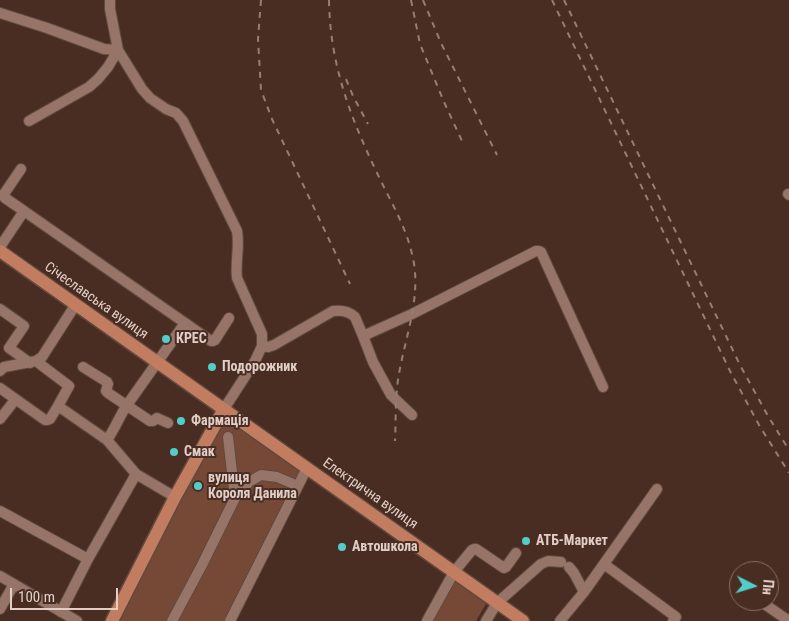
<!DOCTYPE html>
<html>
<head>
<meta charset="utf-8">
<style>
  body { margin:0 }
  #map { position:relative; width:789px; height:621px; overflow:hidden; background:#492d22; font-family:"Roboto Condensed",sans-serif }
  canvas { display:block }
  .north { position:absolute; left:729px; top:561px; width:50px; height:50px; box-sizing:border-box; background:#492d22; border:1px solid #866d64; border-radius:50%; rotate:95deg; font-size:14px; font-weight:700; line-height:20px; text-align:center; color:#e1cec7 }
  .north::after { content:''; display:block; margin:auto; width:18px; height:22px; background:#53cdc9; clip-path:polygon(50% 0,100% 100%,50% 72%,0 100%) }
  .scale { position:absolute; left:10px; top:588px; width:108px; height:22px; box-sizing:border-box; border:2px solid #e1cec7; border-top:0; padding-left:6px; font-size:15px; line-height:18px; white-space:nowrap; color:#e1cec7; -webkit-text-stroke:4px #492d22; paint-order:stroke }
</style>
</head>
<body>
<div id="map">
<canvas width="789" height="621"></canvas>
<div class="north">Пн</div>
<div class="scale">100 m</div>
</div>
<script>
const c = document.querySelector('canvas').getContext('2d');
c.lineJoin = 'round';
function paint(path, color) {
  c.fillStyle = color;
  c.fill(path, 'evenodd');
}
function trace(path, color, width, dash) {
  c.strokeStyle = color;
  c.lineWidth = width;
  c.lineCap = dash ? 'butt' : 'round';
  c.setLineDash(dash || []);
  c.stroke(path);
}
function drawText(font, color, halo, rows, align = 'center') {
  c.font = font + ' "Roboto Condensed",sans-serif';
  c.lineWidth = 4;
  c.setLineDash([]);
  c.textBaseline = 'middle';
  c.strokeStyle = halo;
  c.fillStyle = color;
  for (const [text, x, y, turn = 0] of rows) {
    c.save();
    c.translate(x, y);
    c.rotate((+turn || 0) * Math.PI / 180);
    c.textAlign = isNaN(turn) ? turn : align;
    if (halo) c.strokeText(text, 0, 0);
    c.fillText(text, 0, 0);
    c.restore();
  }
}
paint(new Path2D(`
  M224 409 307 468 226 621H112Z
  M454 572 490 597 476 621H427Z`), '#764937');
const minor = new Path2D(`
  M110 0V9L118 50 142 89 150 98 166 109 176 113 183 121 237 231C240 246 235 262 237 278L262 334V346L255 361 224 409
  M0 13 47 28 104 49 118 50
  M29 121 89 87 98 79 108 67 118 50
  M788 194 789 195
  M24 211 211 341H213L215 340 229 318
  M0 247 24 211 5 198 3 196 4 194 21 169
  M0 309 24 326 9 348 30 363
  M363 336 373 362 391 395 412 415
  M262 346 268 347 274 345 333 311C341 310 349 311 355 317L363 336 412 314 536 251H539L541 252 603 387
  M36 361 69 386 58 406
  M83 367 107 382 108 384 106 391 108 393 150 421H153L157 418 168 423
  M0 371 4 367 36 361 42 357 76 304
  M0 388 45 420H47L50 419 58 406 107 440C115 429 119 417 127 405L185 323
  M0 419 15 400
  M107 440 136 474
  M235 498 249 482 261 475 277 477 298 486
  M0 511 88 559 136 474 175 497
  M604 564 676 617 673 621
  M569 567 574 573 584 592
  M0 576 77 621
  M760 601 789 621
  M0 609 14 584
  M61 612 88 559
  M172 621 202 565 235 498 228 437
  M230 621 307 468
  M427 621 454 572 472 550 474 549H476L504 568 506 567 516 553
  M486 621 497 603 541 564 548 561 561 562
  M560 621 584 592 657 489`);
const major = new Path2D(`
  M0 251 523 621
  M112 621 175 497 224 409`);
trace(minor, '#60493f', 12);
trace(major, '#60493f', 15);
trace(minor, '#967568', 10);
trace(major, '#c27c5f', 12);
trace(new Path2D(`
  M261 0 258 39 261 90 272 119 350 284
  M329 0C330 66 351 119 379 177 391 202 406 227 412 254 423 296 404 339 398 380 395 401 396 421 395 441
  M411 0 420 44 444 102 462 141
  M423 0 441 43 497 155
  M552 0 730 371 759 425 789 473
  M564 0 740 365 768 416 789 450
  M346 79 353 96 368 124`), '#957e75', 2, [6, 6]);
for (const [x, y, r, color] of [
  [166,339,5,"#53cdc9"],
  [212,367,5,"#53cdc9"],
  [181,421,5,"#53cdc9"],
  [174,452,5,"#53cdc9"],
  [198,486,5,"#53cdc9"],
  [526,541,5,"#53cdc9"],
  [342,547,5,"#53cdc9"]
]) {
  const dot = new Path2D();
  dot.arc(x, y, r, 0, 2 * Math.PI);
  c.fillStyle = color;
  c.fill(dot);
  trace(dot, '#492d22', 2);
}
drawText('14px', '#e1cec7', '#492d22', [
  ["Січеславська вулиця",96,301,35],
  ["Електрична вулиця",370,494,35]
]);
drawText('bold 14px', '#e1cec7', '#492d22', [
  ["КРЕС",176,339],
  ["Подорожник",222,367],
  ["Фармація",191,421],
  ["Смак",184,452],
  ["вулиця",208,478],
  ["Короля Данила",208,494],
  ["АТБ-Маркет",536,541],
  ["Автошкола",352,547]
], 'left');
</script>
</body>
</html>
